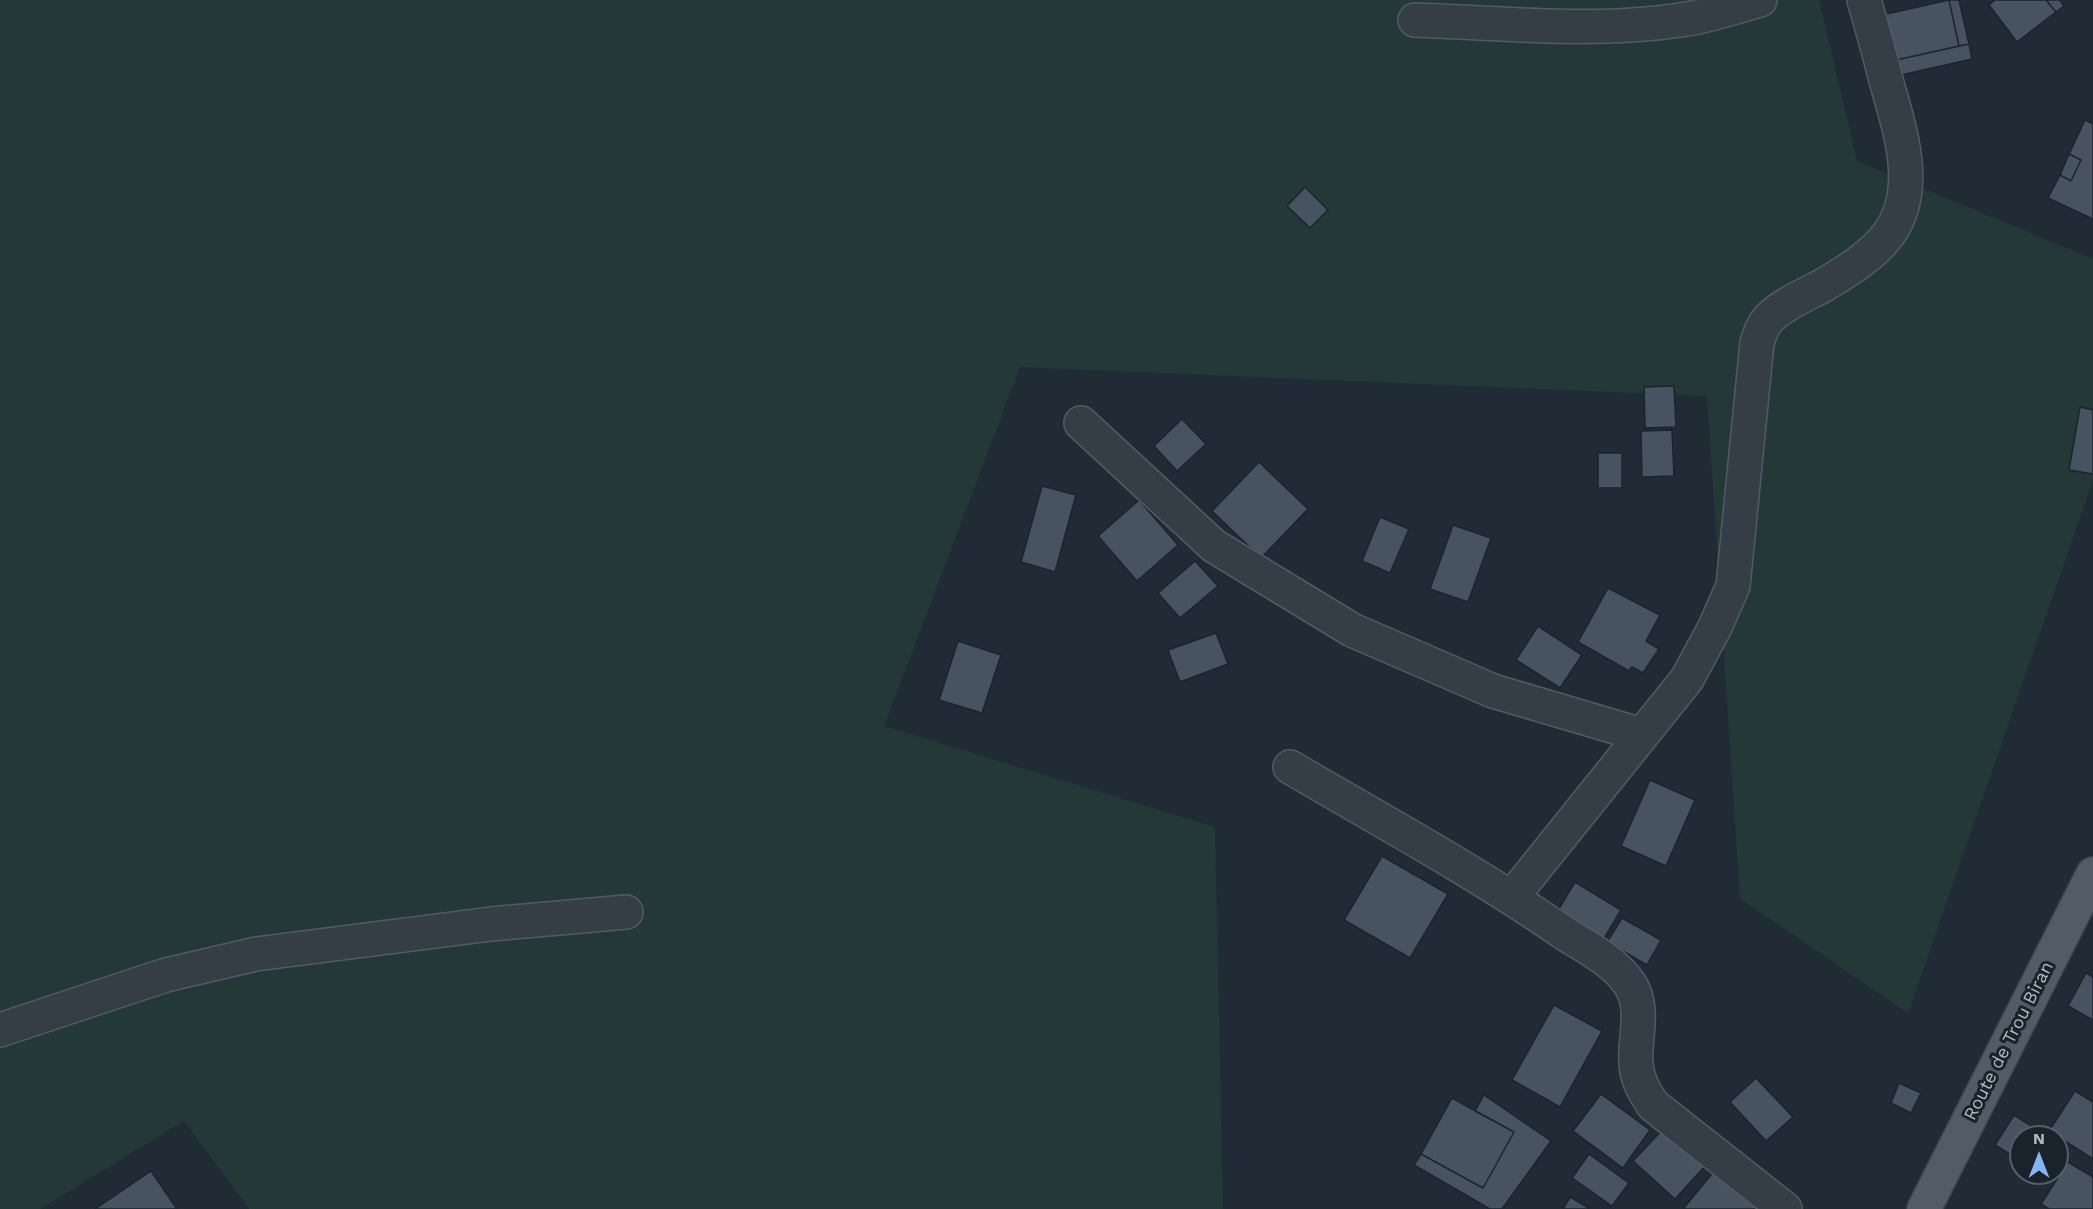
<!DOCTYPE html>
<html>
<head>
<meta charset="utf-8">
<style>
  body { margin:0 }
  #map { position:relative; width:2093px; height:1209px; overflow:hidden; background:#212b36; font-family:"Work Sans",sans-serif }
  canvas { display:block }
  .north { position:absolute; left:2009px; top:1125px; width:60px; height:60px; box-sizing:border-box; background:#1a222b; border:2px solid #565e68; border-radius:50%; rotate:0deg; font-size:16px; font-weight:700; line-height:24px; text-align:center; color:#afb8c3 }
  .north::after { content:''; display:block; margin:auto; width:21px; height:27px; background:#86b6f2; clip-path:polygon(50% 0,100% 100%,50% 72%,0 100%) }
</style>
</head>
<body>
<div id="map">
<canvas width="2093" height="1209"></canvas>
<div class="north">N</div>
</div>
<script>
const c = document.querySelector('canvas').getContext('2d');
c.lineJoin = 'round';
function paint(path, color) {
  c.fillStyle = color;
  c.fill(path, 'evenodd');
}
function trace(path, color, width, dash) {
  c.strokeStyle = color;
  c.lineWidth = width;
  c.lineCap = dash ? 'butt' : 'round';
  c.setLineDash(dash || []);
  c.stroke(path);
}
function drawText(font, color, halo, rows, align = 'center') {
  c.font = font + ' "Work Sans",sans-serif';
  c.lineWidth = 6;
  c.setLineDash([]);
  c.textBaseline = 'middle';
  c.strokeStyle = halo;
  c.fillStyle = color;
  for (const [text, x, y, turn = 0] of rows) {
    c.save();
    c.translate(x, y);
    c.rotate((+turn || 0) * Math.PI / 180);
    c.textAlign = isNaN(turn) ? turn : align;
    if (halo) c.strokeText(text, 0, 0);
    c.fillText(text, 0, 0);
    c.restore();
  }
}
paint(new Path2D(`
  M0 0H1819L1857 161 2093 259V480L1908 1013 1740 899 1707 396 1020 367 884 726 1215 827 1223 1209H249L184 1121 40 1209H0Z`), '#243838');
const building = new Path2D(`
  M1949 0H1959L1969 44 1959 46Z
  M1949 0 1959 46 1896 60 1886 14Z
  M1995 0H2046L2056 12 2017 42 1989 5Z
  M2046 0H2060L2064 6 2056 12Z
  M1969 44 1972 59 1901 75 1896 60Z
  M2085 120 2093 124V219L2048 198 2060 175 2071 181 2081 160 2069 154Z
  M2069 154 2081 160 2071 181 2060 175Z
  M1305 187 1328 210 1310 228 1287 206Z
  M1674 386 1676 427 1645 428 1644 387Z
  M2080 407 2093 410V474L2069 470Z
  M1182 419 1206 444 1177 471 1154 446Z
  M1672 430 1674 476 1642 477 1641 431Z
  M1598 453H1622V488H1598Z
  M1259 462 1308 509 1261 558 1212 511Z
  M1042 486 1076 495 1055 572 1021 562Z
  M1139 500 1178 545 1137 581 1098 536Z
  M1380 517 1409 529 1390 573 1362 561Z
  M1453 525 1491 538 1468 602 1430 589Z
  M1195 561 1218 586 1180 618 1158 593Z
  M1608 588 1660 615 1646 641 1659 649 1643 673 1632 667 1629 671 1578 642Z
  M1538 626 1582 655 1560 688 1516 660Z
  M1216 633 1228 664 1180 682 1168 650Z
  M958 641 1001 655 982 713 939 700Z
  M1650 780 1695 800 1666 866 1621 846Z
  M1382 856 1448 894 1410 958 1344 920Z
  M1575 882 1621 910 1603 940 1557 912Z
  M1622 918 1661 940 1647 965 1607 942Z
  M2086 973 2093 977V1020L2068 1006Z
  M1554 1005 1602 1031 1560 1107 1512 1080Z
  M1756 1078 1793 1117 1766 1141 1730 1102Z
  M1899 1083 1921 1093 1911 1113 1891 1103Z
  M2075 1091 2093 1102V1159L2049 1131Z
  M1601 1094 1650 1130 1623 1168 1573 1131Z
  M1484 1095 1551 1141 1502 1209H1490L1414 1165 1421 1154 1483 1188 1514 1132 1475 1111Z
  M1452 1098 1514 1132 1483 1188 1421 1154Z
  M2014 1115 2049 1137H2021V1161L1995 1145Z
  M1666 1126 1707 1164 1675 1199 1633 1161Z
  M2057 1142 2069 1150 2057 1168Z
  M1589 1154 1629 1183 1612 1206 1572 1178Z
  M2068 1162 2093 1177V1209H2049L2041 1204Z
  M1715 1170 1763 1209H1683Z
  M151 1171 177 1209H95Z
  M1570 1197 1590 1209H1563Z`);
paint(building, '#475360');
trace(building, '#1c242d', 1.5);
const minor = new Path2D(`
  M1415 20C1501 23 1595 33 1680 20 1707 17 1734 7 1760 0
  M1081 423 1214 546 1352 630 1493 691 1642 735
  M1290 767C1382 821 1476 872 1564 933 1586 947 1614 961 1629 983 1646 1007 1634 1037 1636 1063 1637 1080 1644 1091 1653 1105L1785 1209
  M1512 897 1687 679 1715 627 1733 586 1757 343C1759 336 1762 328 1766 322 1777 307 1807 294 1824 285 1847 271 1872 256 1888 235 1922 189 1899 128 1886 80 1879 53 1872 27 1864 0
  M0 1030 166 975 256 954 491 924 626 912`);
const major = new Path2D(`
  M1924 1209 2093 874`);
trace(minor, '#525b64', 36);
trace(major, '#3e4650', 36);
trace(minor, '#353d47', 33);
trace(major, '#525c67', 33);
drawText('18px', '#afb8c3', '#1a222b', [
  ["Route de Trou Biran",2009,1041,-63]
]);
</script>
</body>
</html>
